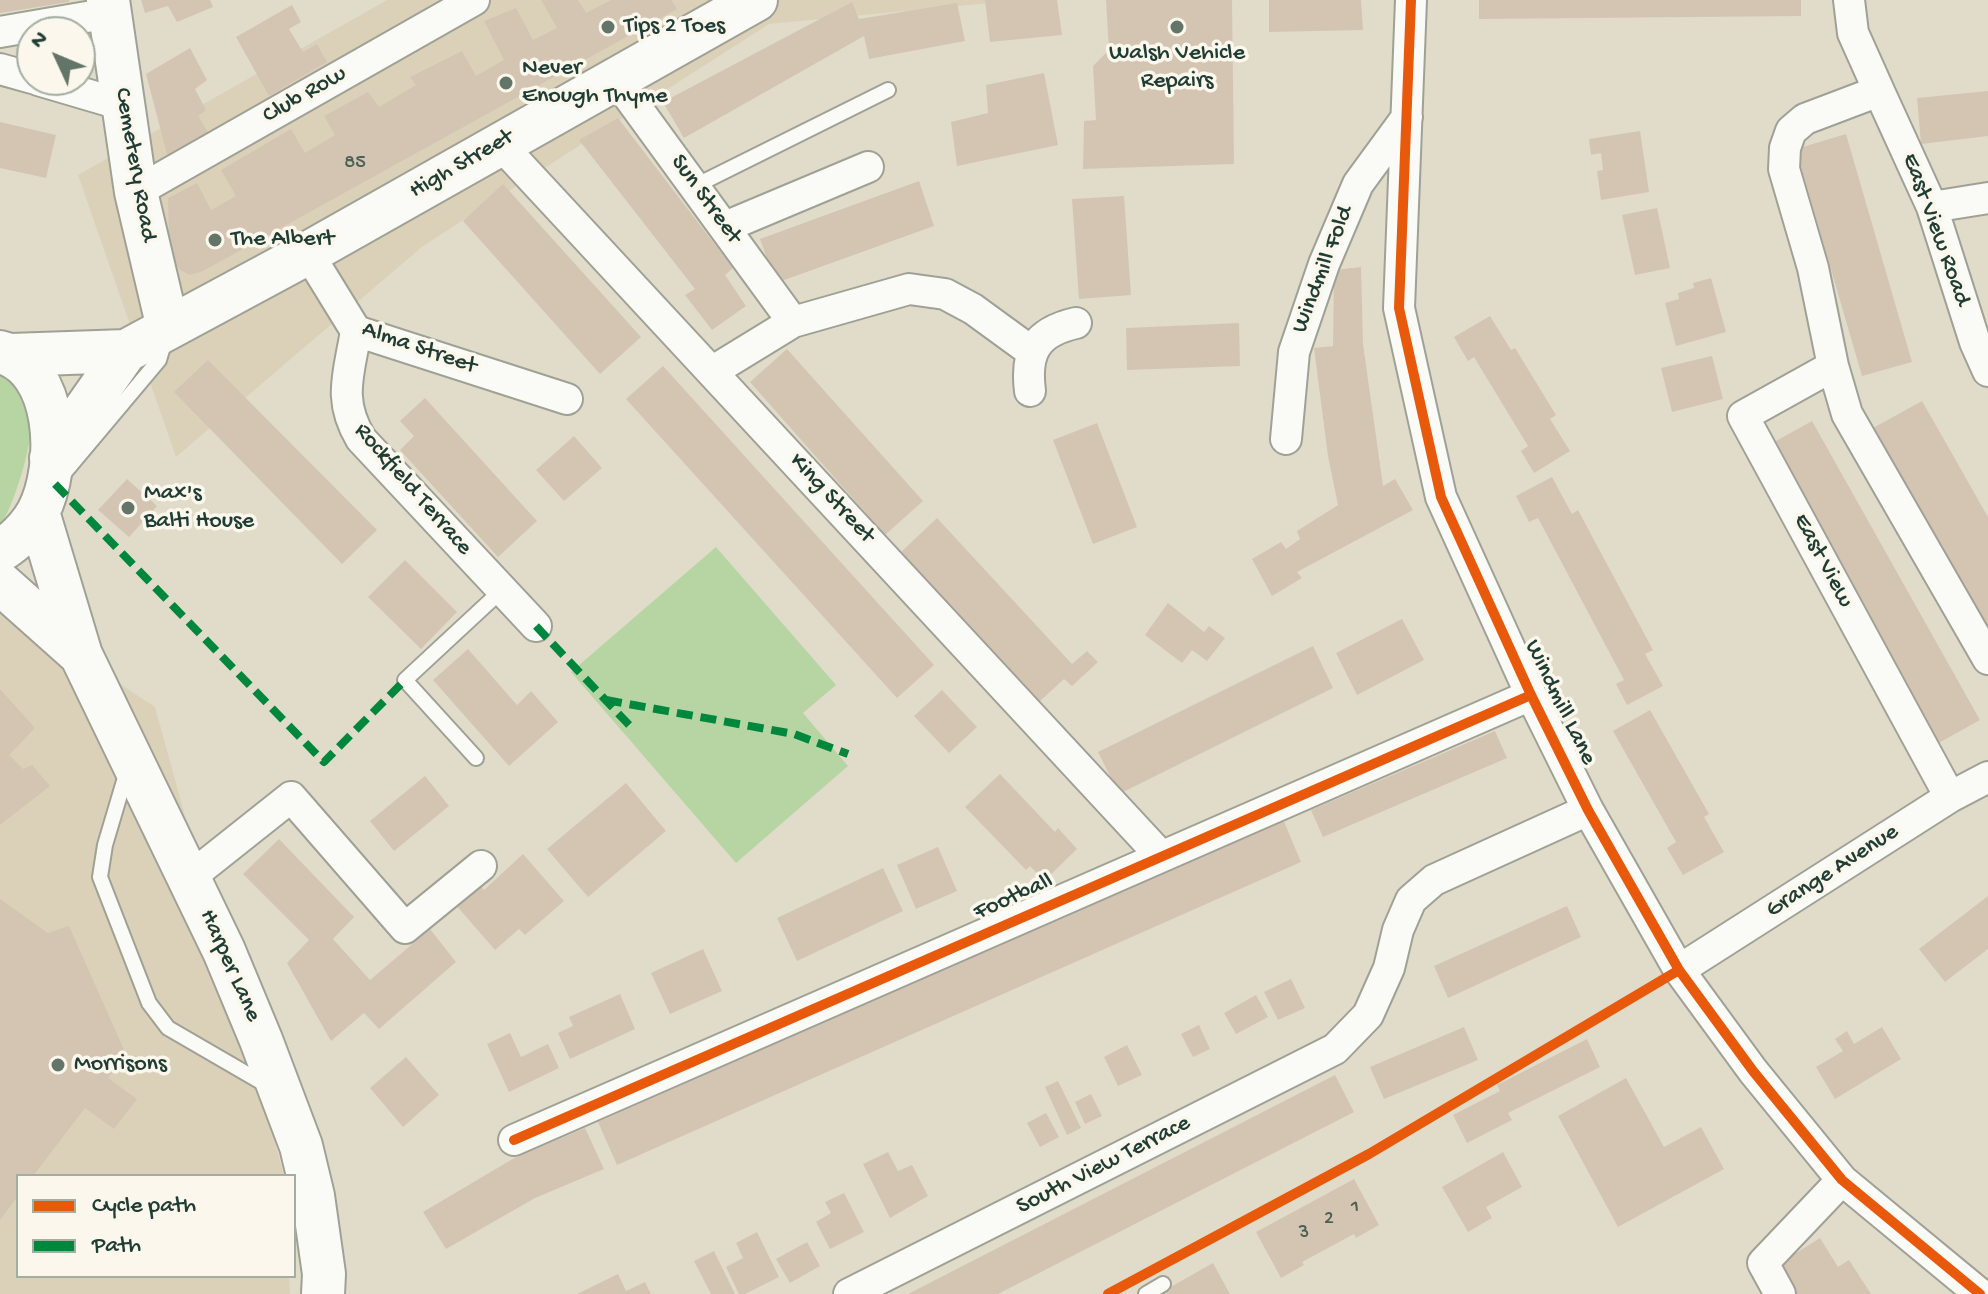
<!DOCTYPE html>
<html>
<head>
<meta charset="utf-8">
<style>
  body { margin:0 }
  #map { position:relative; width:1988px; height:1294px; overflow:hidden; background:#e0dcc9; font-family:"Gochi Hand",sans-serif }
  canvas { display:block }
  .legend { position:absolute; left:16px; top:1174px; width:280px; height:104px; box-sizing:border-box; background:#fbf7ec; border:2px solid #a3ada2; margin:0; padding:10px 14px; list-style:none; font-size:24px; color:#1f3d34 }
  .legend li { display:flex; align-items:center; gap:16px; height:40px }
  .legend b { width:40px; border:2px solid #a3ada2 }
  .north { position:absolute; left:16px; top:16px; width:80px; height:80px; box-sizing:border-box; background:#fbf7ec; border:2px solid #a3ada2; border-radius:50%; rotate:314deg; font-size:22px; font-weight:700; line-height:32px; text-align:center; color:#1f3d34 }
  .north::after { content:''; display:block; margin:auto; width:28px; height:36px; background:#637568; clip-path:polygon(50% 0,100% 100%,50% 72%,0 100%) }
</style>
</head>
<body>
<div id="map">
<canvas width="1988" height="1294"></canvas>
<ul class="legend">
<li><b style="height:10px;background:#e8590c"></b>Cycle path</li>
<li><b style="height:10px;background:#00873e"></b>Path</li>
</ul>
<div class="north">N</div>
</div>
<script>
const c = document.querySelector('canvas').getContext('2d');
c.lineJoin = 'round';
function paint(path, color) {
  c.fillStyle = color;
  c.fill(path, 'evenodd');
}
function trace(path, color, width, dash) {
  c.strokeStyle = color;
  c.lineWidth = width;
  c.lineCap = dash ? 'butt' : 'round';
  c.setLineDash(dash || []);
  c.stroke(path);
}
function drawText(font, color, halo, rows, align = 'center') {
  c.font = font + ' "Gochi Hand",sans-serif';
  c.lineWidth = 7;
  c.setLineDash([]);
  c.textBaseline = 'middle';
  c.strokeStyle = halo;
  c.fillStyle = color;
  for (const [text, x, y, turn = 0] of rows) {
    c.save();
    c.translate(x, y);
    c.rotate((+turn || 0) * Math.PI / 180);
    c.textAlign = isNaN(turn) ? turn : align;
    if (halo) c.strokeText(text, 0, 0);
    c.fillText(text, 0, 0);
    c.restore();
  }
}
paint(new Path2D(`
  M387 0H1022L769 24 423 246 176 457 78 175Z
  M0 605 155 707 284 1176H18V1276H289L290 1294H0Z`), '#dbd1b9');
paint(new Path2D(`
  M0 374C12 383 24 392 29 406 39 431 14 505 0 527Z
  M716 547 836 685 803 713 848 766 736 863 571 672Z`), '#b7d5a3');
paint(new Path2D(`
  M0 0H69V2L0 13Z
  M141 0H210L213 7 177 22 168 6 145 13Z
  M541 0H578L586 13 611 0H671L677 9 203 271 190 275 180 270 173 260 169 237 168 198 197 183 211 210 236 196 221 170 291 129 305 153 335 135 324 116 368 92 379 107 416 85 410 77 462 51 476 76 504 60 484 21 516 8 533 40 557 28Z
  M985 0H1057L1062 35 990 42Z
  M1106 0H1232L1234 164 1083 169 1084 121 1096 120 1093 66 1109 50Z
  M1269 0H1361L1363 30 1269 32Z
  M1479 0H1801V16L1479 19Z
  M852 2 859 19 957 3 965 41 869 59 864 36 684 138 663 102Z
  M292 5 301 22 289 29 303 52 317 44 327 62 269 96 236 37Z
  M190 48 207 80 195 89 206 110 198 116 209 134 168 158 146 74Z
  M1044 73 1058 145 957 166 951 122 988 113 986 85Z
  M1988 91V136L1921 144 1917 98Z
  M618 118 733 268 725 275 746 306 712 330 685 295 695 289 579 140Z
  M0 122 56 135 46 178 0 168Z
  M1640 131 1649 192 1601 200 1597 171 1603 170 1601 153 1591 155 1589 139Z
  M1846 134 1912 362 1862 376 1796 149Z
  M919 181 934 226 776 283 760 239Z
  M503 184 641 337 600 374 463 221Z
  M1124 196 1131 295 1079 299 1072 199Z
  M1657 208 1670 268 1635 275 1622 215Z
  M1361 267 1363 344 1383 486 1395 479 1413 510 1297 572 1302 578 1272 596 1252 559 1281 542 1286 549 1300 539 1297 531 1338 505 1328 456 1314 348 1333 346 1334 270Z
  M1711 278 1726 332 1676 346 1665 303 1679 299 1678 293 1694 288 1693 283Z
  M1490 316 1511 350 1515 348 1556 415 1550 419 1570 451 1534 473 1521 451 1528 446 1474 357 1468 361 1454 337Z
  M1239 323 1240 366 1127 370 1126 328Z
  M787 349 923 501 885 535 750 382Z
  M1712 356 1723 399 1672 412 1661 368Z
  M208 360 377 530 342 564 174 392Z
  M663 366 934 665 897 698 626 399Z
  M425 398 537 521 498 557 400 450 414 436 400 421Z
  M1922 401 1988 517V629L1873 428Z
  M1812 421 1980 720 1935 745 1767 446Z
  M1097 423 1137 527 1093 544 1053 440Z
  M574 436 602 468 564 501 536 470Z
  M1552 477 1572 514 1578 510 1653 650 1645 654 1663 686 1627 705 1616 684 1624 680 1538 518 1529 522 1516 496Z
  M127 479 157 506 129 537 98 510Z
  M937 518 1072 664 1087 651 1098 662 1072 686 1064 679 1039 702 900 553Z
  M405 560 457 612 421 649 368 597Z
  M1168 603 1204 632 1209 626 1225 638 1207 661 1192 650 1182 663 1145 635Z
  M1402 619 1424 660 1357 695 1336 653Z
  M1313 646 1333 688 1119 794 1098 752Z
  M468 649 517 705 531 691 558 722 509 766 433 680Z
  M0 689 35 728 9 755 23 769 32 765 50 786 0 825Z
  M942 690 977 727 949 753 914 716Z
  M1650 710 1709 814 1704 817 1724 852 1683 875 1667 848 1676 842 1613 731Z
  M1495 731 1507 758 1323 837 1311 810Z
  M1000 774 1055 832 1058 828 1077 849 1044 881 1030 866 1026 870 965 807Z
  M425 776 449 806 394 851 370 821Z
  M626 783 666 831 588 897 547 849Z
  M1283 819 1301 862 617 1165 598 1122Z
  M279 839 354 917 333 939 370 980 430 929 456 962 379 1029 364 1013 331 1041 287 963 309 940 243 874Z
  M938 847 957 891 916 909 897 865Z
  M523 854 564 901 525 935 519 929 495 950 455 904 479 884 484 890Z
  M883 868 903 911 797 961 777 918Z
  M1988 896V949L1945 982 1919 949Z
  M0 899 48 933 69 926 125 1052 108 1078 137 1099 114 1129 85 1108 33 1176H18V1196L0 1220Z
  M1567 906 1581 937 1448 998 1434 966Z
  M703 949 722 991 670 1014 651 973Z
  M1291 979 1305 1008 1278 1020 1264 992Z
  M620 994 635 1029 570 1059 558 1033 573 1026 569 1017Z
  M1256 995 1268 1017 1236 1034 1224 1013Z
  M1199 1025 1210 1049 1193 1057 1181 1034Z
  M1464 1027 1478 1060 1384 1099 1370 1067Z
  M1882 1027 1901 1059 1835 1099 1816 1067 1843 1051 1835 1039 1847 1031 1854 1044Z
  M510 1033 521 1057 548 1044 559 1068 509 1092 487 1044Z
  M1587 1039 1600 1067 1508 1113 1512 1120 1467 1143 1453 1115 1500 1091 1497 1085Z
  M1127 1045 1142 1075 1118 1086 1104 1057Z
  M406 1057 439 1095 403 1127 370 1088Z
  M1335 1075 1354 1112 998 1294H908Z
  M1626 1078 1664 1147 1701 1127 1724 1169 1618 1227 1558 1116Z
  M1058 1081 1081 1128 1067 1135 1045 1087Z
  M1091 1094 1102 1116 1085 1124 1075 1102Z
  M1046 1113 1059 1137 1040 1147 1027 1123Z
  M585 1128 604 1169 535 1198 446 1249 423 1212 516 1157Z
  M888 1152 898 1171 912 1165 928 1196 890 1218 863 1164Z
  M1503 1152 1522 1187 1486 1207 1492 1218 1468 1232 1442 1187Z
  M1354 1179 1379 1225 1356 1238 1354 1234 1302 1262 1304 1265 1281 1278 1256 1232Z
  M844 1193 864 1232 830 1249 816 1222 831 1213 825 1202Z
  M757 1232 779 1277 745 1294H739L726 1267 743 1258 736 1243Z
  M1820 1238 1838 1267 1849 1260 1871 1294H1795L1777 1265Z
  M807 1242 820 1266 790 1283 776 1259Z
  M714 1251 735 1294H711L694 1261Z
  M1213 1263 1230 1294H1158Z
  M618 1274 626 1291 645 1282 651 1294H577Z`), '#d4c5b3');
const lane = new Path2D(`
  M695 186 888 90
  M65 472 159 360 165 340
  M476 758 405 680 502 590
  M127 771 105 845 100 877 149 1003 168 1028 268 1086
  M1146 1294 1163 1284`);
const street = new Path2D(`
  M1411 0 1399 308 1441 497 1531 695 1588 810 1679 970 1753 1071 1842 1180 1980 1294
  M1849 0 1853 33 1879 91 1805 119 1791 131 1785 148 1784 169 1813 268 1833 366 1847 414 1988 659
  M0 32 110 13
  M0 69 32 78
  M615 78 793 322
  M38 80 123 105
  M1879 91 1932 207 1975 342 1988 371
  M500 144 1160 855
  M136 192 474 0
  M1932 207 1988 198
  M725 227 868 167
  M308 253 356 331 567 399
  M356 331C349 374 337 399 361 439L536 626
  M1833 366 1743 416 1950 797
  M713 371 793 322 909 289 945 294 973 309 1032 352
  M1030 391C1025 352 1036 332 1076 323
  M1286 439 1294 352 1324 264 1358 184 1407 117
  M189 878 291 797 405 928 481 866
  M1679 970 1950 797 1988 777
  M514 1140 1531 695
  M849 1294 1335 1049 1368 1015 1389 968 1398 930 1411 900 1434 880 1588 810
  M1780 1294 1763 1263 1842 1180`);
const secondary = new Path2D(`
  M108 0 136 192 168 328
  M0 352C60 367 62 466 38 512 29 528 16 541 0 551
  M11 355 126 351
  M51 458 126 351 308 253 756 0
  M38 512 81 655 224 951 261 1040 301 1146 313 1196 324 1274 323 1294
  M0 583 81 655`);
trace(lane, '#a0a195', 18);
trace(street, '#a0a195', 34);
trace(secondary, '#a0a195', 46);
trace(lane, '#fafaf7', 14);
trace(street, '#fafaf7', 30);
trace(secondary, '#fafaf7', 42);
trace(new Path2D(`
  M55 484 324 762 405 680
  M536 626 630 726
  M606 700 794 734 848 754`), '#00873e', 8, [16, 8]);
trace(new Path2D(`
  M1411 0 1399 308 1441 497 1531 695 1588 810 1679 970 1753 1071 1842 1180 1980 1294
  M514 1140 1531 695
  M1108 1294 1369 1154 1679 970`), '#e8590c', 10);
for (const [x, y, r, color] of [
  [608,27,8,"#637568"],
  [1177,27,8,"#637568"],
  [506,83,8,"#637568"],
  [215,240,8,"#637568"],
  [128,508,8,"#637568"],
  [58,1065,8,"#637568"]
]) {
  const dot = new Path2D();
  dot.arc(x, y, r, 0, 2 * Math.PI);
  c.fillStyle = color;
  c.fill(dot);
  trace(dot, '#fbf7ec', 3);
}
drawText('20px', '#4d6054', null, [
  ["85",355,164],
  ["1",1355,1208],
  ["2",1329,1220],
  ["3",1304,1234]
]);
drawText('24px', '#1f3d34', '#fbf7ec', [
  ["Tips 2 Toes",624,27],
  ["Walsh Vehicle",1177,54,"center"],
  ["Repairs",1177,82,"center"],
  ["Never",522,69],
  ["Enough Thyme",522,97],
  ["The Albert",231,240],
  ["Max's",144,494],
  ["Balti House",144,522],
  ["Morrisons",74,1065]
], 'left');
drawText('24px', '#1f3d34', '#fbf7ec', [
  ["Club Row",305,96,-30],
  ["Cemetery Road",134,165,80],
  ["High Street",462,165,-30],
  ["Sun Street",705,200,54],
  ["East View Road",1935,230,70],
  ["Windmill Fold",1324,270,-69],
  ["Alma Street",419,349,19],
  ["Rockfield Terrace",412,490,49],
  ["King Street",831,499,47],
  ["East View",1822,561,62],
  ["Windmill Lane",1559,703,64],
  ["Grange Avenue",1833,872,-33],
  ["Football",1014,898,-24],
  ["Harper Lane",229,966,66],
  ["South View Terrace",1104,1166,-27]
]);
</script>
</body>
</html>
